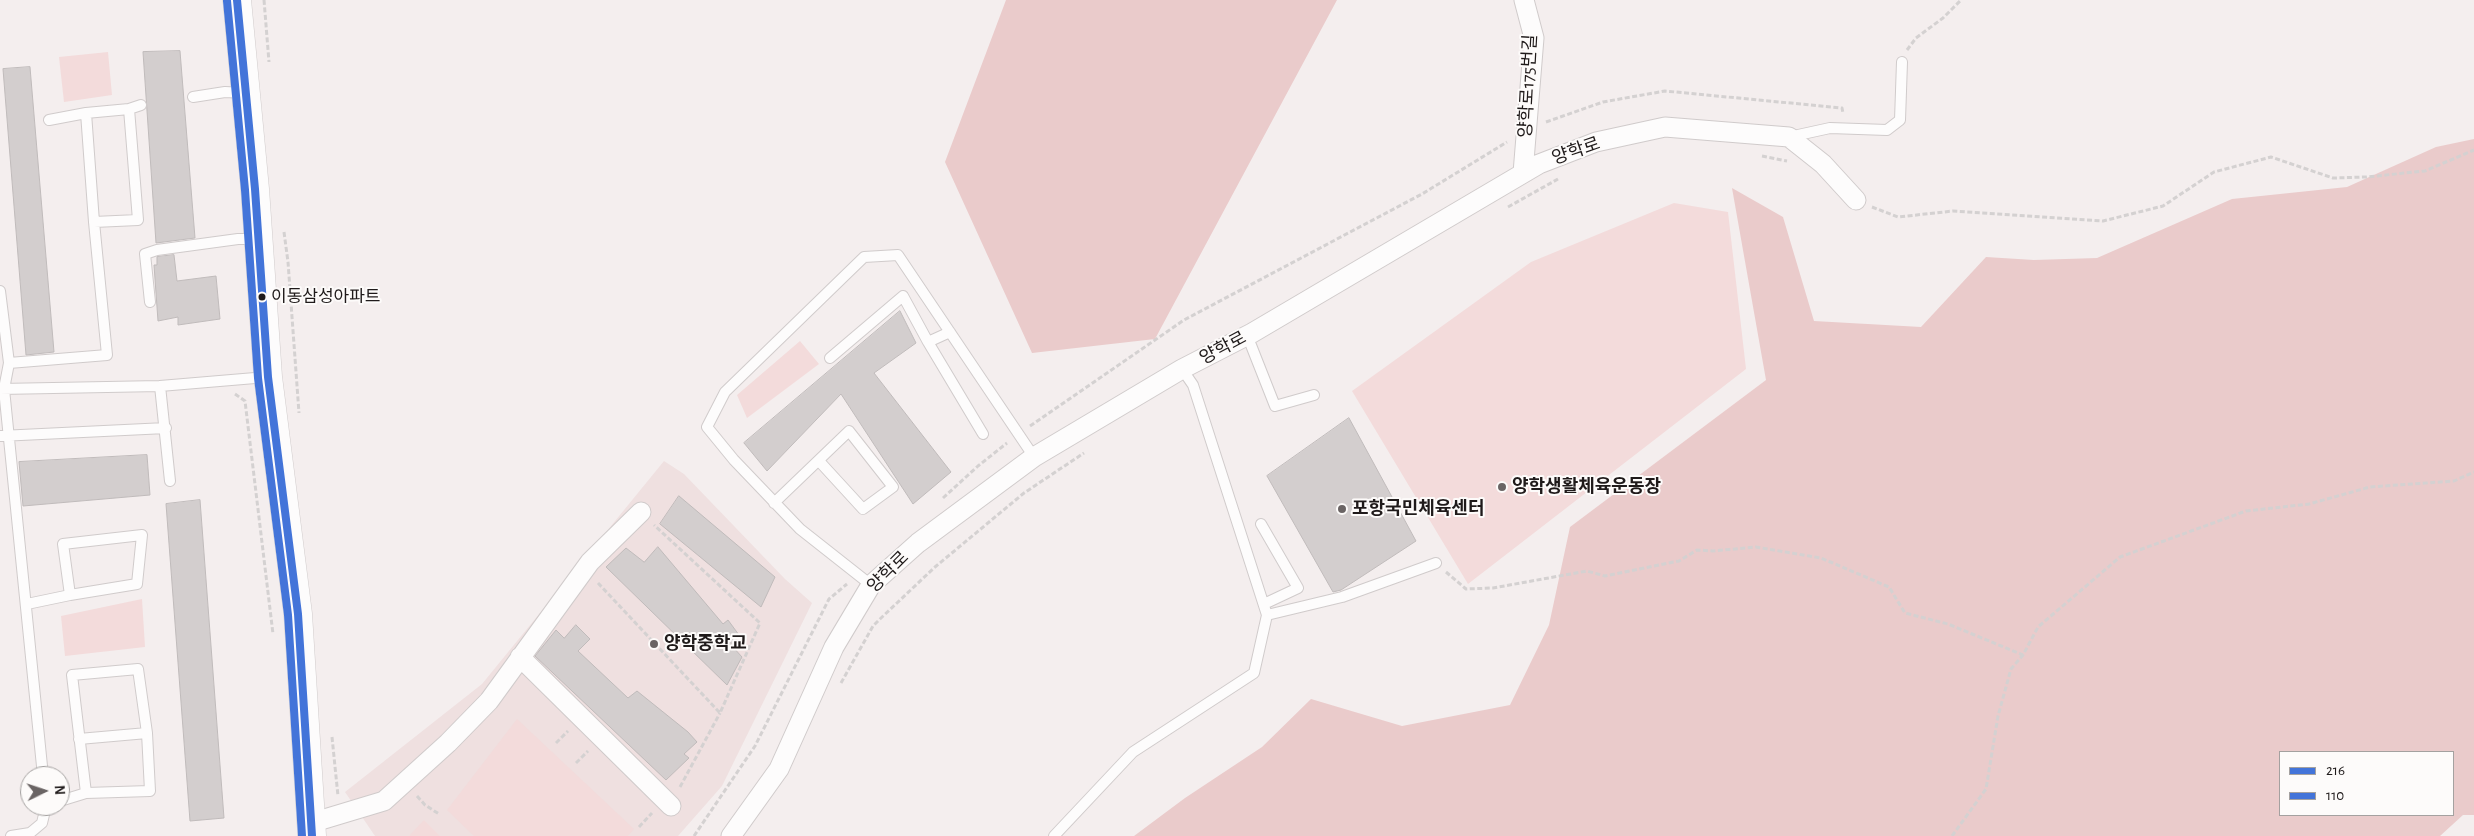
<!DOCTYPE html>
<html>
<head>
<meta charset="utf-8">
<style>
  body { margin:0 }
  #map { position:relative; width:2474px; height:836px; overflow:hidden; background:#f4eeee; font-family:"Alegreya Sans",sans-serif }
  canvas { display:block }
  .legend { position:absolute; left:2279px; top:751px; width:175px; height:65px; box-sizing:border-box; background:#fdfbfa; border:1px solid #a4a1a0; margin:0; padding:6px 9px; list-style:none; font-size:15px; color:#1f1a1a }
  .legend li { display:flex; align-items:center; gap:10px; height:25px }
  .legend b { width:25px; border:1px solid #a4a1a0 }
  .north { position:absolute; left:20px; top:766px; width:50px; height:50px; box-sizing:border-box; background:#fdfbfa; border:1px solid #a4a1a0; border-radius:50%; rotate:86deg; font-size:14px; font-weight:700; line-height:20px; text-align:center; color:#1f1a1a }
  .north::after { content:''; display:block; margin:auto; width:18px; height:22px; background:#6a6464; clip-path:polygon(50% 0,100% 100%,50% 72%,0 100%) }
</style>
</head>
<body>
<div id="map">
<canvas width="2474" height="836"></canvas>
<ul class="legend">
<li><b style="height:6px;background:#4374d9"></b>216</li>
<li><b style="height:6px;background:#4374d9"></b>110</li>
</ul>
<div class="north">N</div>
</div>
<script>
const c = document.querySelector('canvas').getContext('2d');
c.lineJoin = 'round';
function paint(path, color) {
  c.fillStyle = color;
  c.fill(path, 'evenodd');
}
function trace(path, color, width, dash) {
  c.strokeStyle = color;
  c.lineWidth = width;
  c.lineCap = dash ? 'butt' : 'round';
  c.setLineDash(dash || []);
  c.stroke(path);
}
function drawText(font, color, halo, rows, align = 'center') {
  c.font = font + ' "Alegreya Sans","Noto Sans KR",sans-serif';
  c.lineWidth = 4;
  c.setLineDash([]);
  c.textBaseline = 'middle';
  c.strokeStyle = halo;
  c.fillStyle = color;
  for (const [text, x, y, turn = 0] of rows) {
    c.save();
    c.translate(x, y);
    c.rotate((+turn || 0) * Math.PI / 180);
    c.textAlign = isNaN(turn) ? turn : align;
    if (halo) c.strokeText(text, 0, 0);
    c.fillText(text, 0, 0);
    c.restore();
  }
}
paint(new Path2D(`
  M664 461 684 474 785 579 812 603 722 786 678 836H375L345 792 482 684Z`), '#efe0e0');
paint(new Path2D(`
  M108 52 112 95 64 102 59 57Z
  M1674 203 1728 212 1746 369 1468 584 1352 391 1531 262Z
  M800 341 819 364 747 418 737 395Z
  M142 599 145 647 65 656 61 616Z
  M517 719 634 829 628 836H474L447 810Z
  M424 820 440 836H409Z`), '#f3dbdb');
paint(new Path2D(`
  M1006 0H1337L1155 339 1032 353 945 162Z
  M2474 139V815H2463L2440 836H1134L1185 798 1262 747 1311 699 1402 726 1510 705 1549 625 1570 527 1766 380 1732 188 1783 217 1814 321 1921 327 1986 257 2034 260 2097 258 2232 199 2347 187 2436 147ZM2453 752V815H2280V752Z`), '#eacbcb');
const building = new Path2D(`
  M180 51 195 238 156 243 143 52Z
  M30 67 54 352 26 355 3 69Z
  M174 255 177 281 216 276 220 319 178 325V317L158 321 154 265H157V257Z
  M900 311 916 343 874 373 951 472 913 504 841 394 767 471 744 443Z
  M1349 418 1416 541 1341 590 1333 592 1267 476Z
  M147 455 150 495 23 506 19 462Z
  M679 496 775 577 761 607 660 524Z
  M200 500 224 818 190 821 166 504Z
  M658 547 723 624 728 620 739 635 732 646 742 657 727 685 606 567 626 548 644 562Z
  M576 625 590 639 578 651 628 698 637 691 688 732 697 742 684 754 689 758 666 780 535 656 556 630 564 638Z`);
paint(building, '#d3cece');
trace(building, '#c0bbbb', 1);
const lane = new Path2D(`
  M193 97 225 92 244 93
  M49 120 86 113
  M1789 137 1830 128 1887 130 1900 120 1902 62
  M94 222 86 113 129 109
  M0 291 9 363
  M150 302 145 254 157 250 238 239H257
  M950 332 928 342 983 434
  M1247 335 1275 406 1314 395
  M830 358 903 296 928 342
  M160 386 170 481
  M0 389 160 386 267 377
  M0 436 166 428
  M774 503 849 431 893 487 863 509 819 461
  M1261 524 1298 588 1264 604
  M142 535 137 584 70 595 63 544Z
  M871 585 800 529 734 460 707 427 725 392 864 257 898 255 1034 457
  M27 604 70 595
  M1267 615 1342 597 1436 563
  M138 669 147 733 150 791 86 793 72 675Z
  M79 739 147 733
  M43 776 4 389 9 363 107 355 94 222 138 220 129 109 141 105
  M60 801 86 793
  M11 836 30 833 42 823 46 806
  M1054 836 1133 752 1254 673 1267 615 1193 385 1182 369`);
const street = new Path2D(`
  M1523 173 1534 38 1524 0
  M520 657 671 806
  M311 823 384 801 448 743 489 701 590 562 641 512
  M731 836 779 769 834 647 871 585 918 543 1034 457 1182 369 1252 333 1539 164 1596 142 1665 127 1789 137 1823 164 1856 200`);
const secondary = new Path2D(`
  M237 0 255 189 268 377 298 614 312 836`);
trace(lane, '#d0cbcb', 12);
trace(street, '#d0cbcb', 21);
trace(secondary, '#d0cbcb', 29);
trace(new Path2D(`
  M264 0 269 62
  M1907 50 1916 38 1943 18 1961 0
  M1546 122 1603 102 1665 91 1842 108 1843 113
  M1762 156 1787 161
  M1508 207 1558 179
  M1872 207 1898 217 1953 211 2103 221 2163 206 2214 172 2271 157 2333 178 2366 177 2425 171 2474 150
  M284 232 288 262 299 413
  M235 394 245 401 273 634
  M1030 426 1184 320 1422 194 1507 142
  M943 498 978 466 1007 443
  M1446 572 1466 589 1493 588 1587 571 1605 576 1679 561 1697 550 1713 551 1756 547 1821 558 1889 587 1905 613 1948 624 2023 655
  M598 583 720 713 760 623 654 525
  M841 683 873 626 880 619 935 567 1024 493 1084 453
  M332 737 338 796
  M556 743 568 731
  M576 763 588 751
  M680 787 720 713
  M417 796 425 805 439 814
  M639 827 652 813
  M694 836 755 746 829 599 847 584
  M1952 836 1986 789 1998 716 2011 669 2023 655 2038 627 2120 557 2246 511 2309 504 2370 487 2454 481 2474 472`), '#d4d1d1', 3, [5, 2.5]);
trace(lane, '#fdfcfc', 10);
trace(street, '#fdfcfc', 19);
trace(secondary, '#fdfcfc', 28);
trace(new Path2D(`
  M237 0 255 189 268 377 298 614 312 836`), '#4374d9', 8);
trace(new Path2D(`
  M227 1 245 190 258 378 288 615 302 836`), '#4374d9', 8);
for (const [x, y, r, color] of [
  [262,297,4.5,"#1f1a1a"],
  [1502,487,5,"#6a6464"],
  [1342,509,5,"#6a6464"],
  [654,644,5,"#6a6464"]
]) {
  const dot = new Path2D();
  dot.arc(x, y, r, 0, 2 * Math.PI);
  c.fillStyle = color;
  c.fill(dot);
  trace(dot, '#fdfbfa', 2);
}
drawText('17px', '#1f1a1a', '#fdfbfa', [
  ["이동삼성아파트",271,297]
], 'left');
drawText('18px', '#1f1a1a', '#fdfbfa', [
  ["양학로175번길",1528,86,-87],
  ["양학로",1576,151,-19],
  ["양학로",1223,348,-28],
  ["양학로",888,572,-45]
]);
drawText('bold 18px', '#1f1a1a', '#fdfbfa', [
  ["양학생활체육운동장",1512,487],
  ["포항국민체육센터",1352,509],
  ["양학중학교",664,644]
], 'left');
</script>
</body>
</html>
